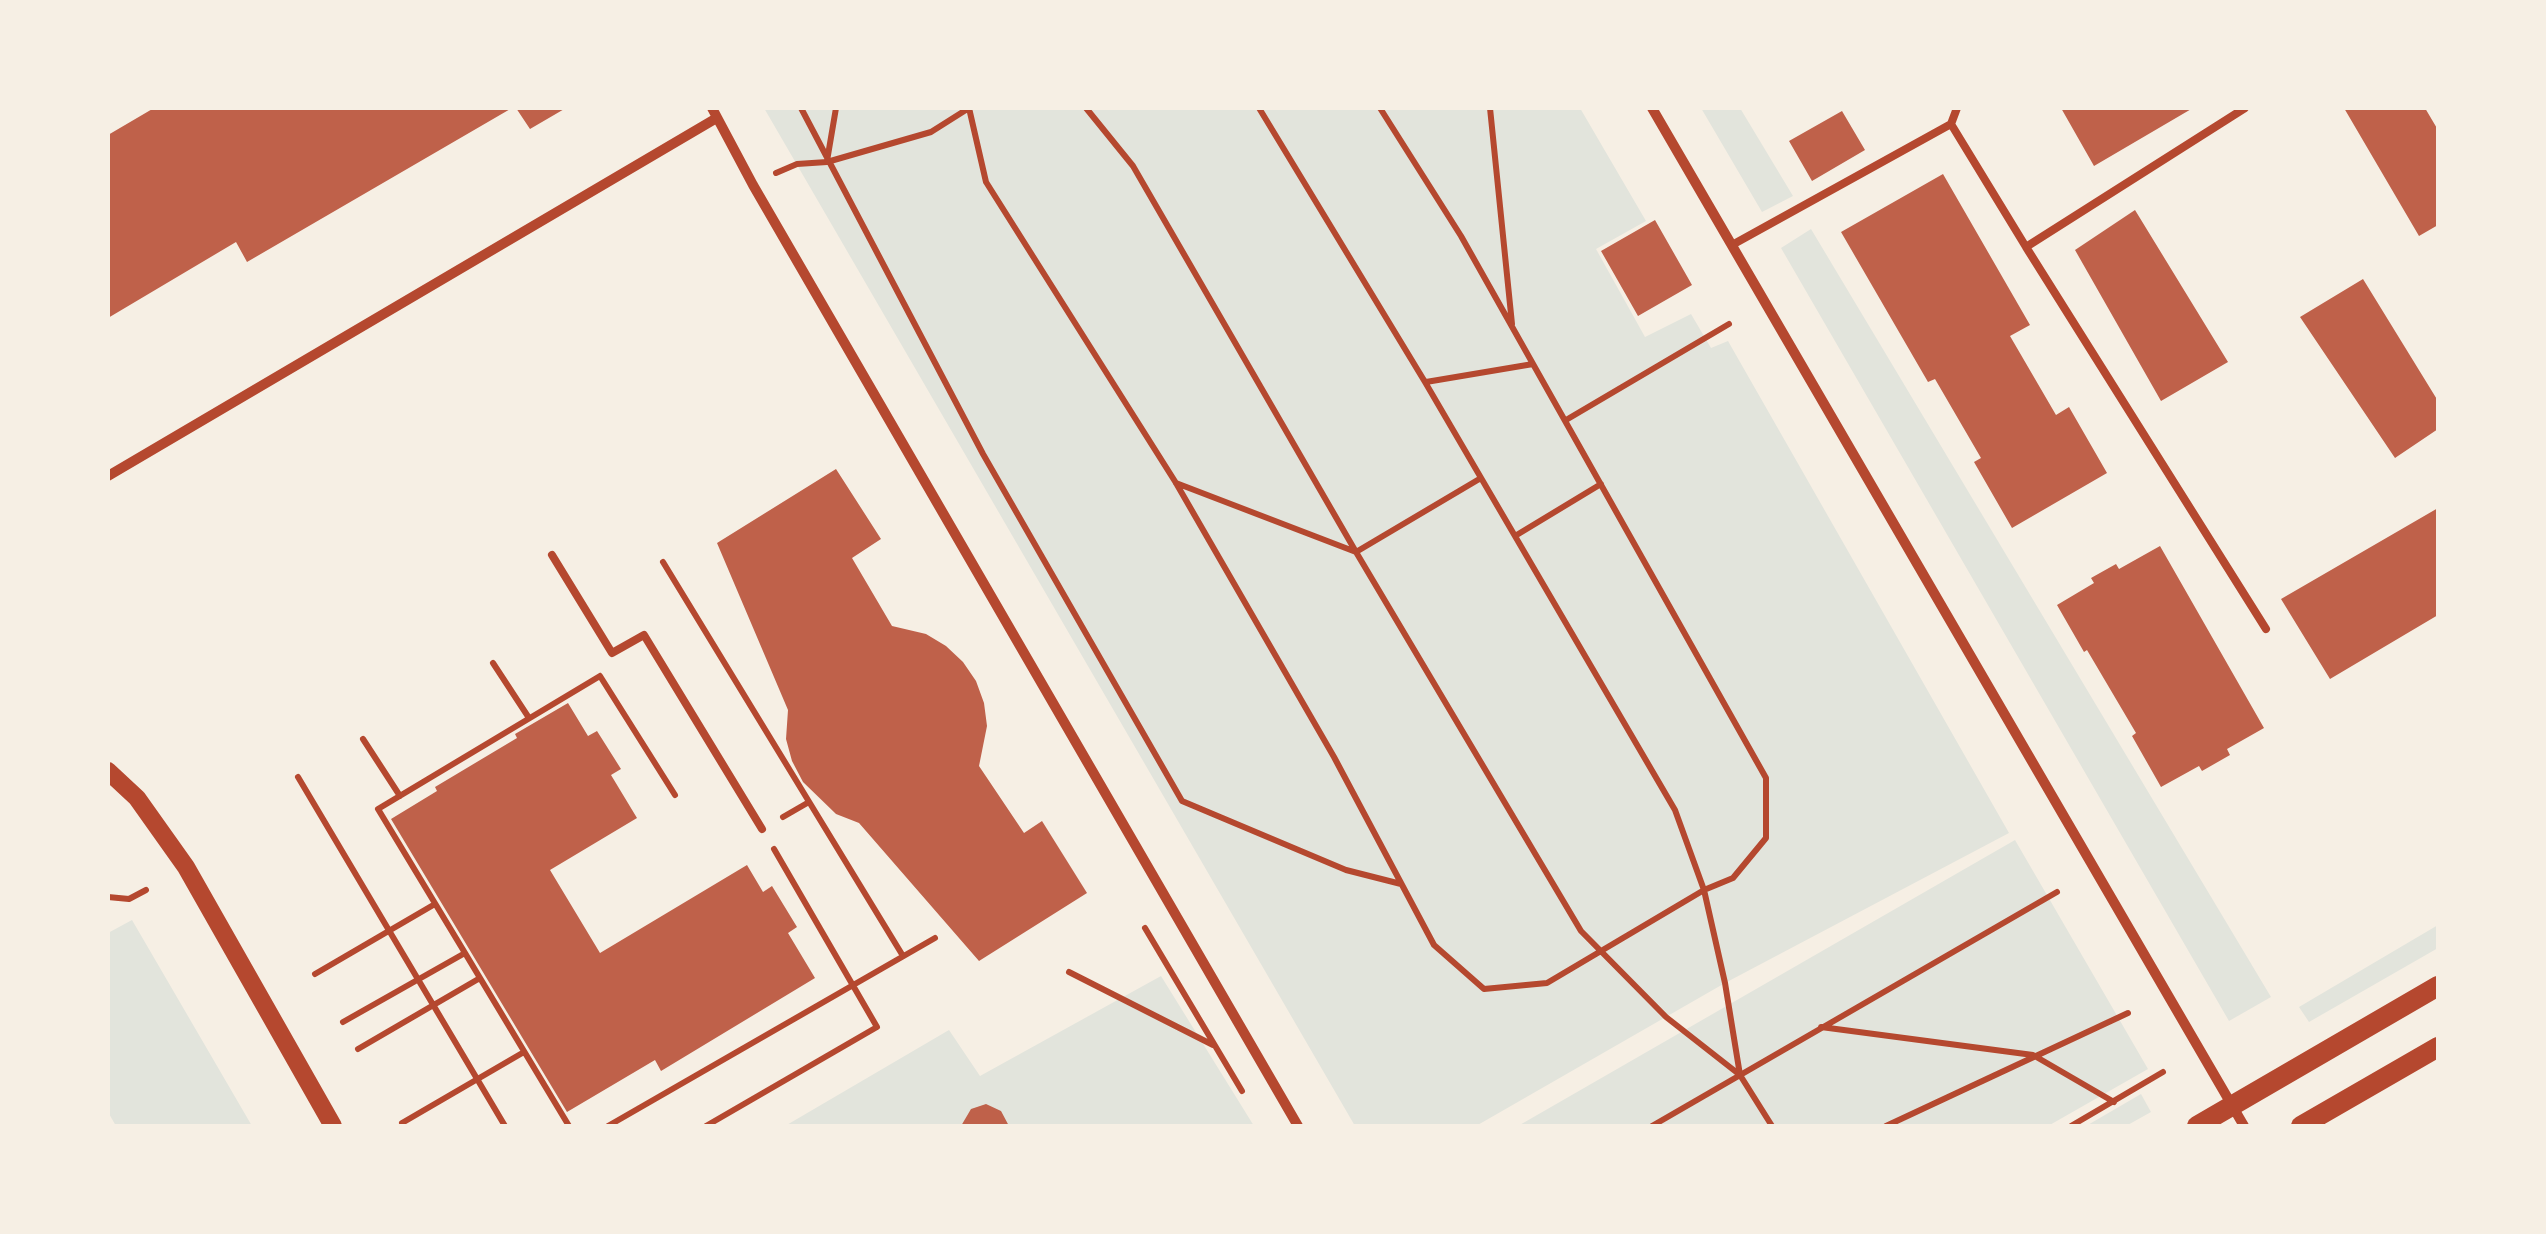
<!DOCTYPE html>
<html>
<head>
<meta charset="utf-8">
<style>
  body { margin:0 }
  #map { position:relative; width:2546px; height:1234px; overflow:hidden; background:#f6efe4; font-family:Montserrat,sans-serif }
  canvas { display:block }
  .frame { position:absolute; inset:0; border:110px solid #f6efe4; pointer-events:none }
</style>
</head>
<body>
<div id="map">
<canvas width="2546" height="1234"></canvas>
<div class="frame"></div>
</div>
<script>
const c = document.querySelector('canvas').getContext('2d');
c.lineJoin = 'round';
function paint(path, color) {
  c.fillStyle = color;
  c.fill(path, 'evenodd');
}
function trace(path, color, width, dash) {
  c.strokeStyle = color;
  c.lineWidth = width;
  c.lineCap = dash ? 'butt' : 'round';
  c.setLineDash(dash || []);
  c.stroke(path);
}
paint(new Path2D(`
  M764 108H1580L1646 221 1596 249 1645 337 1691 314 1711 348 1728 341 2009 833 1725 983 1476 1126H1355Z
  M1701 108H1740L1793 196 1762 212Z
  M1811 229 2271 997 2229 1021 1781 248Z
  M2015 840 2148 1069 2048 1126H1518Z
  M132 920 252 1126H116L108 1112V933Z
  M2438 925V948L2309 1022 2299 1007Z
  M1161 976 1254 1126H785L949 1030 980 1076Z
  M2141 1094 2151 1112 2126 1126H2086Z`), '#e2e4dc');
paint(new Path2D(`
  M154 108H512L247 262 236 242 108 318V135Z
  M516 108H566L530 129Z
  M2061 108H2193L2094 166Z
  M2344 108H2425L2438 130V225L2419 236Z
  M1842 111 1865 150 1812 181 1789 141Z
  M1943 174 2030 325 2010 336 2056 415 2069 407 2107 473 2012 528 1974 462 1981 458 1935 379 1928 382 1841 232Z
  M2135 210 2228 362 2161 401 2075 250Z
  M1655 220 1692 285 1638 316 1601 251Z
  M2363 279 2438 401V429L2395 458 2300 317Z
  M836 469 881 539 852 558 892 626 926 634 946 646 963 662 976 681 984 703 987 726 979 766 1024 833 1042 821 1087 893 979 961 859 823 836 814 803 782 792 761 786 739 788 710 717 543Z
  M2438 508V615L2330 679 2281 599Z
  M2160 546 2264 728 2227 749 2230 755 2202 771 2199 766 2161 787 2132 736 2136 733 2087 650 2084 652 2057 605 2094 583 2091 578 2116 564 2119 569Z
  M568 703 588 736 597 731 621 769 611 775 637 818 550 870 600 953 747 865 763 892 772 886 797 927 788 933 815 978 661 1071 655 1060 567 1112 391 819 437 791 435 787 517 738 515 734Z
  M986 1104 1001 1111 1009 1126H961L971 1109Z`), '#bf614a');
trace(new Path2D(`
  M801 108 983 454 1182 801 1346 870 1401 884
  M969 108 986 182 1176 483 1334 757 1434 945 1484 989 1547 983 1704 890 1733 878 1766 838V778L1461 236 1380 108
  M1086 108 1133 166 1356 552 1581 931 1666 1017 1740 1075
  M1259 108 1425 382 1675 810 1704 890 1725 983 1740 1075 1772 1126
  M1490 108 1512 324
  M827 161 836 108
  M776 173 797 164 827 162 931 132 969 108
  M1426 382 1533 364
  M1566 420 1729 324
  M1176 483 1356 552 1481 478
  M1515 536 1601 484
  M663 562 903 956
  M493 663 529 718
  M600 676 675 795
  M363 739 400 796
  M298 777 505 1126
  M783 817 809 802
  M108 897 129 899 146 890
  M1145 928 1242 1091
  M465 953 378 809 600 676
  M1069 972 1213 1045
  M315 974 435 904
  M480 978 569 1126
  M343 1022 465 953 480 978 358 1049
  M1821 1027 2033 1055 2114 1102
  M402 1123 524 1052
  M608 1126 935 938
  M706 1126 877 1027 774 849
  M1652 1126 2057 892
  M1886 1126 2128 1013
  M2071 1126 2163 1072`), '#b5482f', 6);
trace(new Path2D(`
  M1951 124 1957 108
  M1732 245 1951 124 2026 247 2245 108
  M2026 247 2266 629
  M552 555 612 653 644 635 762 829`), '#b5482f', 8);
trace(new Path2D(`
  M712 108 753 185 1298 1126
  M1652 108 2244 1126
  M108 476 715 119`), '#b5482f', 10);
trace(new Path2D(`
  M108 771 137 798 186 867 333 1126`), '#b5482f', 18);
trace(new Path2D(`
  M2197 1126 2438 986
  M2301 1126 2438 1047`), '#b5482f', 20);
</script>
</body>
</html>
